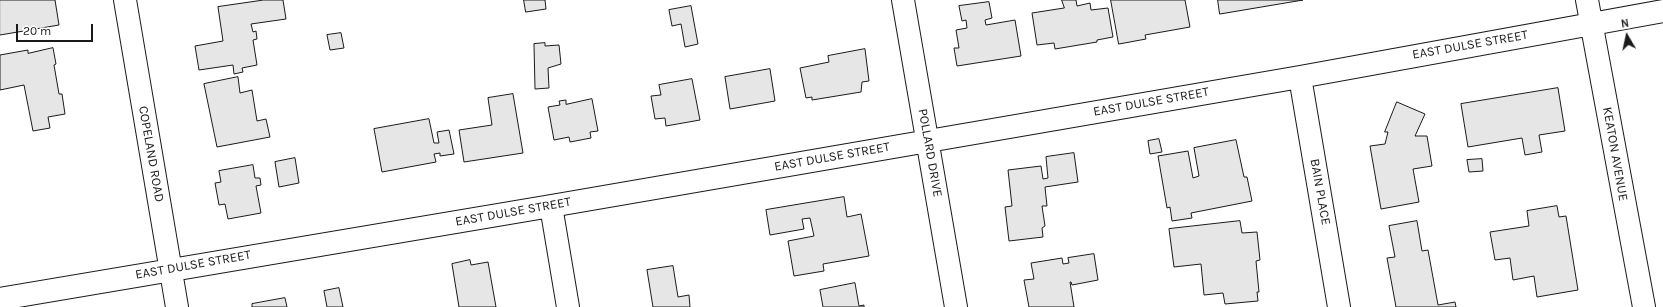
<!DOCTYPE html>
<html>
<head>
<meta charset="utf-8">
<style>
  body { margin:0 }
  #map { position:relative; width:1663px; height:307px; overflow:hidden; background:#fff; font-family:Karla,sans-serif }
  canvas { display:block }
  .north { position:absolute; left:1607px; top:16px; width:40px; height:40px; -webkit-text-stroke:3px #fff; paint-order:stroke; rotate:351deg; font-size:11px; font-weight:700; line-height:16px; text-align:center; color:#1a1a1a }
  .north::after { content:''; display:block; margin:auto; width:14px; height:18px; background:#1a1a1a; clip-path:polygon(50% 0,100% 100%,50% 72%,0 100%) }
  .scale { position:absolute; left:16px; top:24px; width:77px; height:18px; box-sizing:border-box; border:2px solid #1a1a1a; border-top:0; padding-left:5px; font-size:12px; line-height:14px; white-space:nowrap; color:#1a1a1a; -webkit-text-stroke:3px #fff; paint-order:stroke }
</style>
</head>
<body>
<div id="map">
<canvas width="1663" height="307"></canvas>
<div class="north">N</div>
<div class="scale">20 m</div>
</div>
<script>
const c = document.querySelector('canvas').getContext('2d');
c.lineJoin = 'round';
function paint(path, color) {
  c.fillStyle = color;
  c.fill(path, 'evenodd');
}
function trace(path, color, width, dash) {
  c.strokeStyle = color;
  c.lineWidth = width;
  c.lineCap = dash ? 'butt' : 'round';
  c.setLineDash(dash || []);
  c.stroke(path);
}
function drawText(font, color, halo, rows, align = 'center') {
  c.font = font + ' Karla,sans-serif';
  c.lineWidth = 3;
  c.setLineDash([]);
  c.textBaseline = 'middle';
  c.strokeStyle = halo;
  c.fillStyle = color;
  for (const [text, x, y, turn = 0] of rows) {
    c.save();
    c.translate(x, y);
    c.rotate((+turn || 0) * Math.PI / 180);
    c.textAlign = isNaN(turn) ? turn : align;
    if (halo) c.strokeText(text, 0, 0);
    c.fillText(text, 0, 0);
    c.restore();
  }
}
const building = new Path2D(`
  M0 0H55L59 25 0 35Z
  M264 0H283L286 19 251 24 253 32 256 31 257 39 253 40 257 65 242 68 243 72 234 74 233 65 199 70 195 46 223 41 218 7Z
  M524 0H545L546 9 526 12Z
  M1062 0H1076L1077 6 1090 3 1091 10 1108 8 1113 37 1097 40V42L1055 49 1054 43 1037 45 1032 13 1064 8Z
  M1111 0H1185L1190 27 1145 35 1146 39 1119 44Z
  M1218 0H1303L1220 14Z
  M989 2 992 18 985 20 986 25 1015 20 1021 56 957 66 954 48H959L956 30 967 28 966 20 962 21 959 6Z
  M691 6 698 44 685 47 681 24 672 26 669 10Z
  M341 33 344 48 330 50 327 35Z
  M545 43V46L559 45 561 64 548 68 549 88 535 89 534 44Z
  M53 48 56 64 54 65 59 94H62L65 114 48 117 50 128 33 131 24 85 0 90V55L28 50V53Z
  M865 49 869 81 862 82 861 92 812 100V97L806 98 800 68 829 62 828 56Z
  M770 69 775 101 730 109 725 77Z
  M238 77 240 93 252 90 257 121 266 119 270 137 217 147 204 84Z
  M692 79 700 120 666 126 665 118 655 119 651 96 661 95 659 85Z
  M1558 88 1565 131 1539 135 1542 152 1525 155 1522 138 1468 147 1461 104Z
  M513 94 523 153 464 162 459 130 492 125 488 98Z
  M592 99 598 131 590 132 591 138 570 142 569 137 554 140 548 107 560 105 559 101 566 100V104Z
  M1397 102 1425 114 1415 136H1427L1432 166 1413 169 1419 202 1381 209 1370 146 1385 144 1388 132H1385Z
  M429 119 434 143H439L437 132 449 130 454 154 440 156V153L434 154 436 162 382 172 374 129Z
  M1159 139 1162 152 1150 154 1148 141Z
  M1236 140 1244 177H1247L1252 201 1191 213 1192 218 1172 221 1170 207 1167 208 1158 156 1188 151 1193 178 1199 176 1194 148Z
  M1074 153 1078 182 1045 187 1047 206H1042L1045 226 1042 228 1043 237 1009 241 1005 207 1012 206 1008 170 1041 166 1043 179 1048 178 1046 157Z
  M295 158 299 183 279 187 275 162Z
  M1482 159 1483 171 1469 172 1467 160Z
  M253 165 255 178H260L261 185 256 186 261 213 228 219 225 204 219 205 215 183 221 182 219 171Z
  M844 197 847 217 861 214 869 256 823 264 824 271 794 276 788 241 814 236 810 218 802 219 804 229 770 235 766 210Z
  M1557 206 1559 217 1566 216 1578 290 1537 297 1534 276 1513 280 1510 258 1495 260 1490 232 1529 226 1527 211Z
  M1240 221 1242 233 1257 232 1260 260 1256 261 1259 292H1257L1258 301 1225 304 1223 293 1204 295 1201 264 1174 267 1169 229Z
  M1417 221 1422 251 1428 250 1438 305 1455 302 1456 307H1396L1387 258 1395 257 1389 226Z
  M1094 254 1098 280 1072 285 1071 282H1070L1074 307H1029L1024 280 1034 279 1031 263 1062 258 1063 264 1069 263 1068 258Z
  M470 260 471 265 488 262 496 307H459L452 264Z
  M673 266 678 297 689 295 690 307H653L647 270Z
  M855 283 859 306 864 305V307H823L820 290Z
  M339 288 343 307H327L324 291Z
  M285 298 287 307H252V304Z`);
paint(building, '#e6e6e6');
trace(building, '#1a1a1a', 1);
const minor = new Path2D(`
  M125 0 177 307
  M903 0 956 307
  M1587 0 1644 307
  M1300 77 1339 307
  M551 206 568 307
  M0 299 551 206 1300 77 1663 11`);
trace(minor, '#1a1a1a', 24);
trace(minor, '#fff', 22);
drawText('13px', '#1a1a1a', '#fff', [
  ["EAST DULSE STREET",1470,45,-10],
  ["EAST DULSE STREET",1151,102,-10],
  ["POLLARD DRIVE",930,153,80],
  ["COPELAND ROAD",151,154,80],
  ["KEATON AVENUE",1615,154,80],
  ["EAST DULSE STREET",832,157,-10],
  ["BAIN PLACE",1320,192,80],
  ["EAST DULSE STREET",513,212,-10],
  ["EAST DULSE STREET",193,265,-10]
]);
</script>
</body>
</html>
